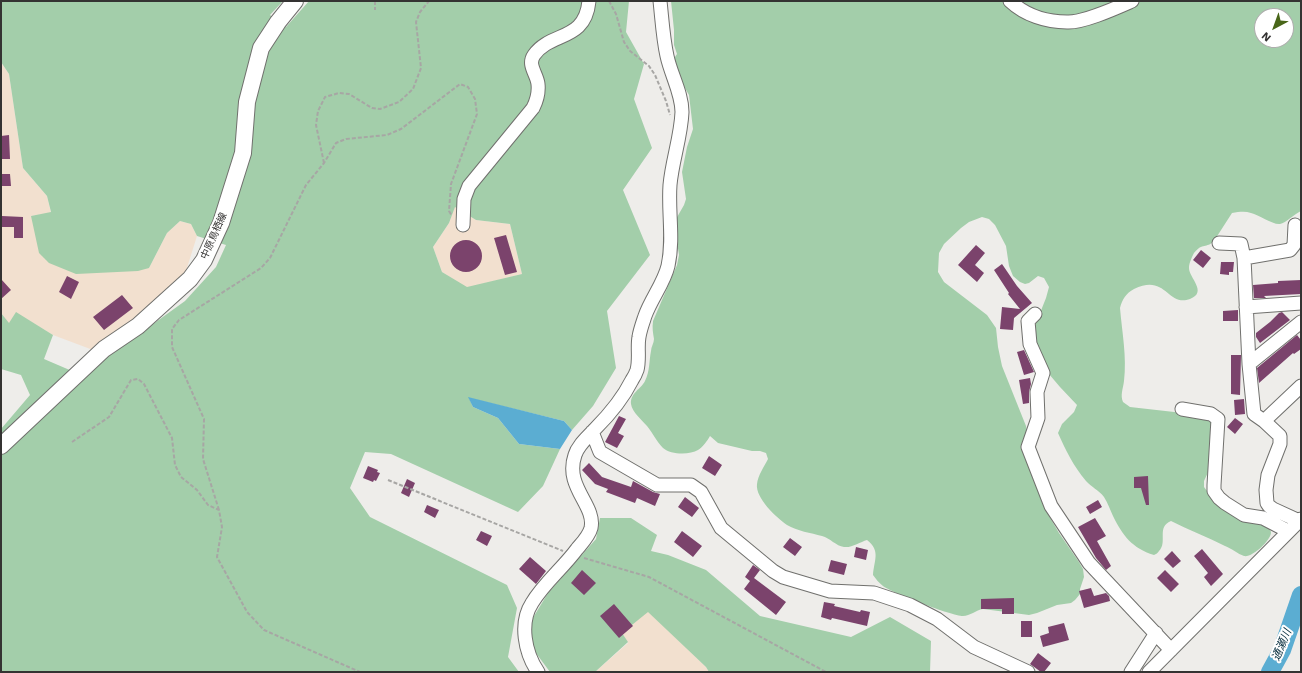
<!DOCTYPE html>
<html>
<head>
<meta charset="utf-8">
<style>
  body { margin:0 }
  #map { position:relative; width:1302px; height:673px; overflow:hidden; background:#eeedea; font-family:"Work Sans",sans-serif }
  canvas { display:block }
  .frame { position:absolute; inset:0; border:2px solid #343332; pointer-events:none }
  .north { position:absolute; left:1254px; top:8px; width:40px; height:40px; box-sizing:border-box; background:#fff; border:1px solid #aeadad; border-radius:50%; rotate:221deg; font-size:11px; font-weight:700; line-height:16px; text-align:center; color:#343332 }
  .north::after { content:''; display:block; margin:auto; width:14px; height:18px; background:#496619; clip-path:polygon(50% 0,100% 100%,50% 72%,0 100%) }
</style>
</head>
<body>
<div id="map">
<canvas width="1302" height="673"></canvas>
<div class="frame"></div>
<div class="north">N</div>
</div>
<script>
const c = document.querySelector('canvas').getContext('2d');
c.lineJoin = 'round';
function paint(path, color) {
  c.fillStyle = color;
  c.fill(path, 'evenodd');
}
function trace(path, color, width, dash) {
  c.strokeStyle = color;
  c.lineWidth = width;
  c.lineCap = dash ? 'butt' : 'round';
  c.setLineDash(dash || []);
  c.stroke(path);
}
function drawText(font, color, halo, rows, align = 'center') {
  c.font = font + ' "Work Sans","Noto Sans JP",sans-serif';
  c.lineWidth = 4;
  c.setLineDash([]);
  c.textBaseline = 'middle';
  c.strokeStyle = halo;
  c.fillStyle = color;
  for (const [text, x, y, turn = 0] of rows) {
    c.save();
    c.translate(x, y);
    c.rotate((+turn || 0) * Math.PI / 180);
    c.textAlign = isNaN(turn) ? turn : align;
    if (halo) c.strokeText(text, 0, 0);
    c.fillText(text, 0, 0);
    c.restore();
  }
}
paint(new Path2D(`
  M1 62 9 74 23 168 47 196 51 213 31 216 149 268 167 233 180 221 191 224 197 236 186 271 158 302 93 350 53 335 16 313 9 324 1 313Z
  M455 206 476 220 510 224 522 274 467 288 442 272 433 247 449 223Z
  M648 611 706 667 709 672H595L628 643 622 633Z`), '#f2e0cf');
paint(new Path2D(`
  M1 1H283L270 15 286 27 309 1H629L626 32 644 64 634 99 652 148 623 190 650 255 607 311 616 368 593 406 572 430 564 421 469 398 473 407 498 418 519 444 560 449 543 486 518 512 391 454 365 452 350 488 370 517 507 585 517 608 508 657 519 672H1V451L99 363 185 301 216 267 226 245 197 236 191 224 180 221 167 233 149 268 138 271 76 274 49 263 39 253 31 216 51 212 47 196 23 168 9 74 1 62ZM455 207 476 220 510 224 522 274 467 287 442 272 433 247 449 223Z
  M671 1H1301V211C1294 214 1286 223 1280 224 1273 225 1259 215 1251 213 1245 211 1239 212 1232 213L1214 241C1206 249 1203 242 1194 253 1192 257 1189 263 1189 268 1189 278 1208 292 1190 299 1167 307 1166 273 1134 289 1126 293 1122 300 1120 308 1122 332 1127 357 1124 381 1123 389 1120 395 1123 402L1130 407 1183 413 1210 420 1212 424 1210 468 1204 481V487L1217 504 1224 510 1264 524C1267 526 1271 529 1271 533 1270 541 1252 558 1244 556 1238 554 1231 548 1225 546 1207 537 1189 530 1171 521 1156 527 1168 542 1159 551 1158 553 1156 554 1154 555 1132 548 1123 536 1113 516 1110 510 1108 503 1104 497 1099 490 1091 487 1086 481 1074 467 1065 449 1058 433L1062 424 1074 412 1077 405 1060 387 1043 367 1038 359 1034 328 1046 298 1049 287 1044 278 1038 276 1029 283 1025 284 1020 282 1013 276 1009 266 1006 246 995 225 989 219 982 217 969 222 961 228 944 244 939 253 938 272 944 282 987 315 996 328 998 347 1002 366 1026 426 1032 456 1049 516 1059 533 1079 562 1083 569 1084 577 1080 589V594L1075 600 1071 603 1057 605 1037 613 1029 615 983 609C976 610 970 616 963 616 952 616 892 593 883 586 879 583 876 579 873 575 874 560 881 551 867 540 860 542 852 548 844 547 836 546 830 538 822 536 811 533 797 531 787 525 777 518 755 498 757 484 758 475 764 467 768 459L766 453 760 451H752L718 443 710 436C707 441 703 447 698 450 690 455 671 455 663 448 656 441 653 433 647 426 642 420 632 412 631 404 630 393 641 389 645 381 650 371 649 361 651 351 651 347 654 343 654 339 653 333 652 328 653 321L677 265 679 255 676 235V219L684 205 686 199 682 172 687 147 693 129 689 95 682 83 673 60 677 54 674 45V30ZM1262 16H1286V40H1262Z
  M16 312 53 335 44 359 72 371 1 437V429L30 395 21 375 1 369V313L9 323Z
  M600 518H631L657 535 651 551 668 555 706 570 760 616 851 637 890 617 931 641 930 672H709L706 667 648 612 622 633 628 642 595 672H550L530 645 531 621 548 593 596 539Z`), '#a3ceaa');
paint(new Path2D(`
  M468 397 564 421 572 430 560 449 519 444 498 418 473 407Z`), '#5badd2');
trace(new Path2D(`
  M1270 672 1282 650 1301 595`), '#5badd2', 18);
paint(new Path2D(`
  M9 135 10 159H1V136Z
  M1 174H10L11 186H1Z
  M2 216 23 217V238H14V227H2Z
  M506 235 517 272 505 275 494 238Z
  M450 256a16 16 0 1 1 32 0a16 16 0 1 1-32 0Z
  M976 245 985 253 975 265 984 273 977 282 958 265Z
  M1201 250 1211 258 1203 268 1193 260Z
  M1221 262H1234L1233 272H1229V275L1220 274Z
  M1002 264 1017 286 1032 303 1014 318 1013 330 1000 329 1002 307 1020 309 1008 294 1009 293 994 270Z
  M67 276 79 282 71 299 59 292Z
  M1 279 11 290 1 299Z
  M1301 280V294L1264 296 1266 298H1254L1253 285 1278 283V281Z
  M122 295 133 308 104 330 93 317Z
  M1238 310V321H1223V311Z
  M1282 312 1290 320 1260 343 1256 337V333L1270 322 1279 313Z
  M1297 335 1301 340V349L1294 354 1293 353 1259 383 1257 368Z
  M1024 350 1034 372 1024 375 1017 352Z
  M1231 355H1241L1240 395 1231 394Z
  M1030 378 1031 384 1029 392V403L1023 404 1019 380Z
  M1244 399 1245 414 1235 415 1234 400Z
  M619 416 626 419 618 433 624 436 617 448 605 442Z
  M1235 418 1243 424 1235 434 1227 427Z
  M709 456 722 465 715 476 702 468Z
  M589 463 602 477 631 487 633 481 653 492 660 494 655 506 637 498 635 503 606 492 608 489 595 484 582 470Z
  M368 466 378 470 377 472 380 473 376 481 374 480 373 482 363 478Z
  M1148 476 1149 505H1146L1141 488H1134V477Z
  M407 479 415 483 409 497 401 493Z
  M685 497 699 508 692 517 678 507Z
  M1098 500 1102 507 1090 514 1086 507Z
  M427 505 439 510 435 518 424 512Z
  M1095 518 1106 536 1097 541 1111 566 1106 570 1096 558 1078 527Z
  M481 531 492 536 487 546 476 540Z
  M682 531 702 546 693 557 674 542Z
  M790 538 802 547 795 556 783 547Z
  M856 547 868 550 866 560 854 557Z
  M1202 549 1223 574 1211 586 1204 577 1208 573 1194 556Z
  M1172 551 1181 561 1173 568 1164 559Z
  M530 557 546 571 536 584 519 569Z
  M831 560 847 564 844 575 828 571Z
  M753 565 760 570 754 578 786 602 776 615 744 589 750 581 745 577Z
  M582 570 596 583 584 595 571 583Z
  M1165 570 1179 584 1171 592 1157 578Z
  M1091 588 1094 596 1106 593 1109 596 1110 601 1084 608 1079 591Z
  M1014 598V614H1002V609H981V599Z
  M824 602 835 604 834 606 860 612 861 610 870 612 867 626 832 618 831 620 821 617Z
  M614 604 633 626 619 638 600 616Z
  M1021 621H1032V637H1021Z
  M1064 623 1069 640 1043 647 1040 636 1049 633 1048 627Z
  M1038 653 1051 663 1044 672H1041L1030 664Z`), '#7b436c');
const minor = new Path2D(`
  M1010 1C1025 15 1046 22 1067 22 1083 23 1116 8 1132 1
  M463 225 464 199 469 186 533 108C537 100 539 93 538 84 537 74 527 65 534 55 551 31 585 42 589 1
  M1219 243 1241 244 1244 258 1249 364 1254 414 1264 421 1280 436V444L1268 475 1266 490 1267 503 1269 506 1273 509 1299 521
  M1244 258 1290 250 1294 245 1295 225
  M1246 307 1301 303
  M1035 314 1028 321 1030 344 1043 373 1037 392 1038 418 1028 447 1051 506 1089 563 1171 650
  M1249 364 1301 322
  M1182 409 1211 414 1218 419 1214 485V491L1219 498 1225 503 1244 515 1263 518 1288 531
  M1264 421 1301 386
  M592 432 600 452 657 485H691L701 492 721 528 773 571 783 577 830 591 874 593 910 605 937 619 974 647 1028 672
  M538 672C525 653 519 623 532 603 544 583 563 568 577 549 582 543 589 536 591 528 596 505 564 487 575 455 578 445 588 437 595 429 610 414 623 398 632 380 634 377 636 373 637 370 640 359 637 347 639 337 640 330 643 322 645 316 651 299 664 283 668 266 674 239 668 212 670 185 672 161 681 137 682 112 682 93 671 75 667 56 663 38 662 19 660 1
  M1131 672 1156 633
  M1149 672 1301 519`);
const major = new Path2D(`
  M1 446 104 349 138 326 190 279 204 260 221 223 243 153 247 102 261 48 278 22 295 1`);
trace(minor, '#70706d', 15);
trace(major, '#70706d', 18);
trace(new Path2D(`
  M375 1V10
  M609 1 616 14 624 42 630 51 649 66 655 75 666 101 670 115
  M324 163 316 125 318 111 325 97 339 93 349 94 372 108 380 109 399 102 413 89 421 68 416 22 420 12 429 1
  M72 442 109 417 131 380 138 379 144 384 172 438 175 465 181 477 197 490 208 505 219 510 222 527 217 557 247 612 264 630 360 672
  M388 480 563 551
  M219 510 203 459 204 419 172 347V329L179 320 261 268 270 258 306 185 324 163 336 143 346 139 387 135 401 129 460 84 468 87 475 99 477 114 451 184 449 211 452 216
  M584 558 649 577 826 672`), '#a7a6a4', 2, [4, 2]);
trace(minor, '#fff', 13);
trace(major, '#fff', 16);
drawText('10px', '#343332', '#fff', [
  ["中原鳥栖線",214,236,-66]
]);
drawText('italic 11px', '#072e3e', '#fff', [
  ["通瀬川",1282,645,-67]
]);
</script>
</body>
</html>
